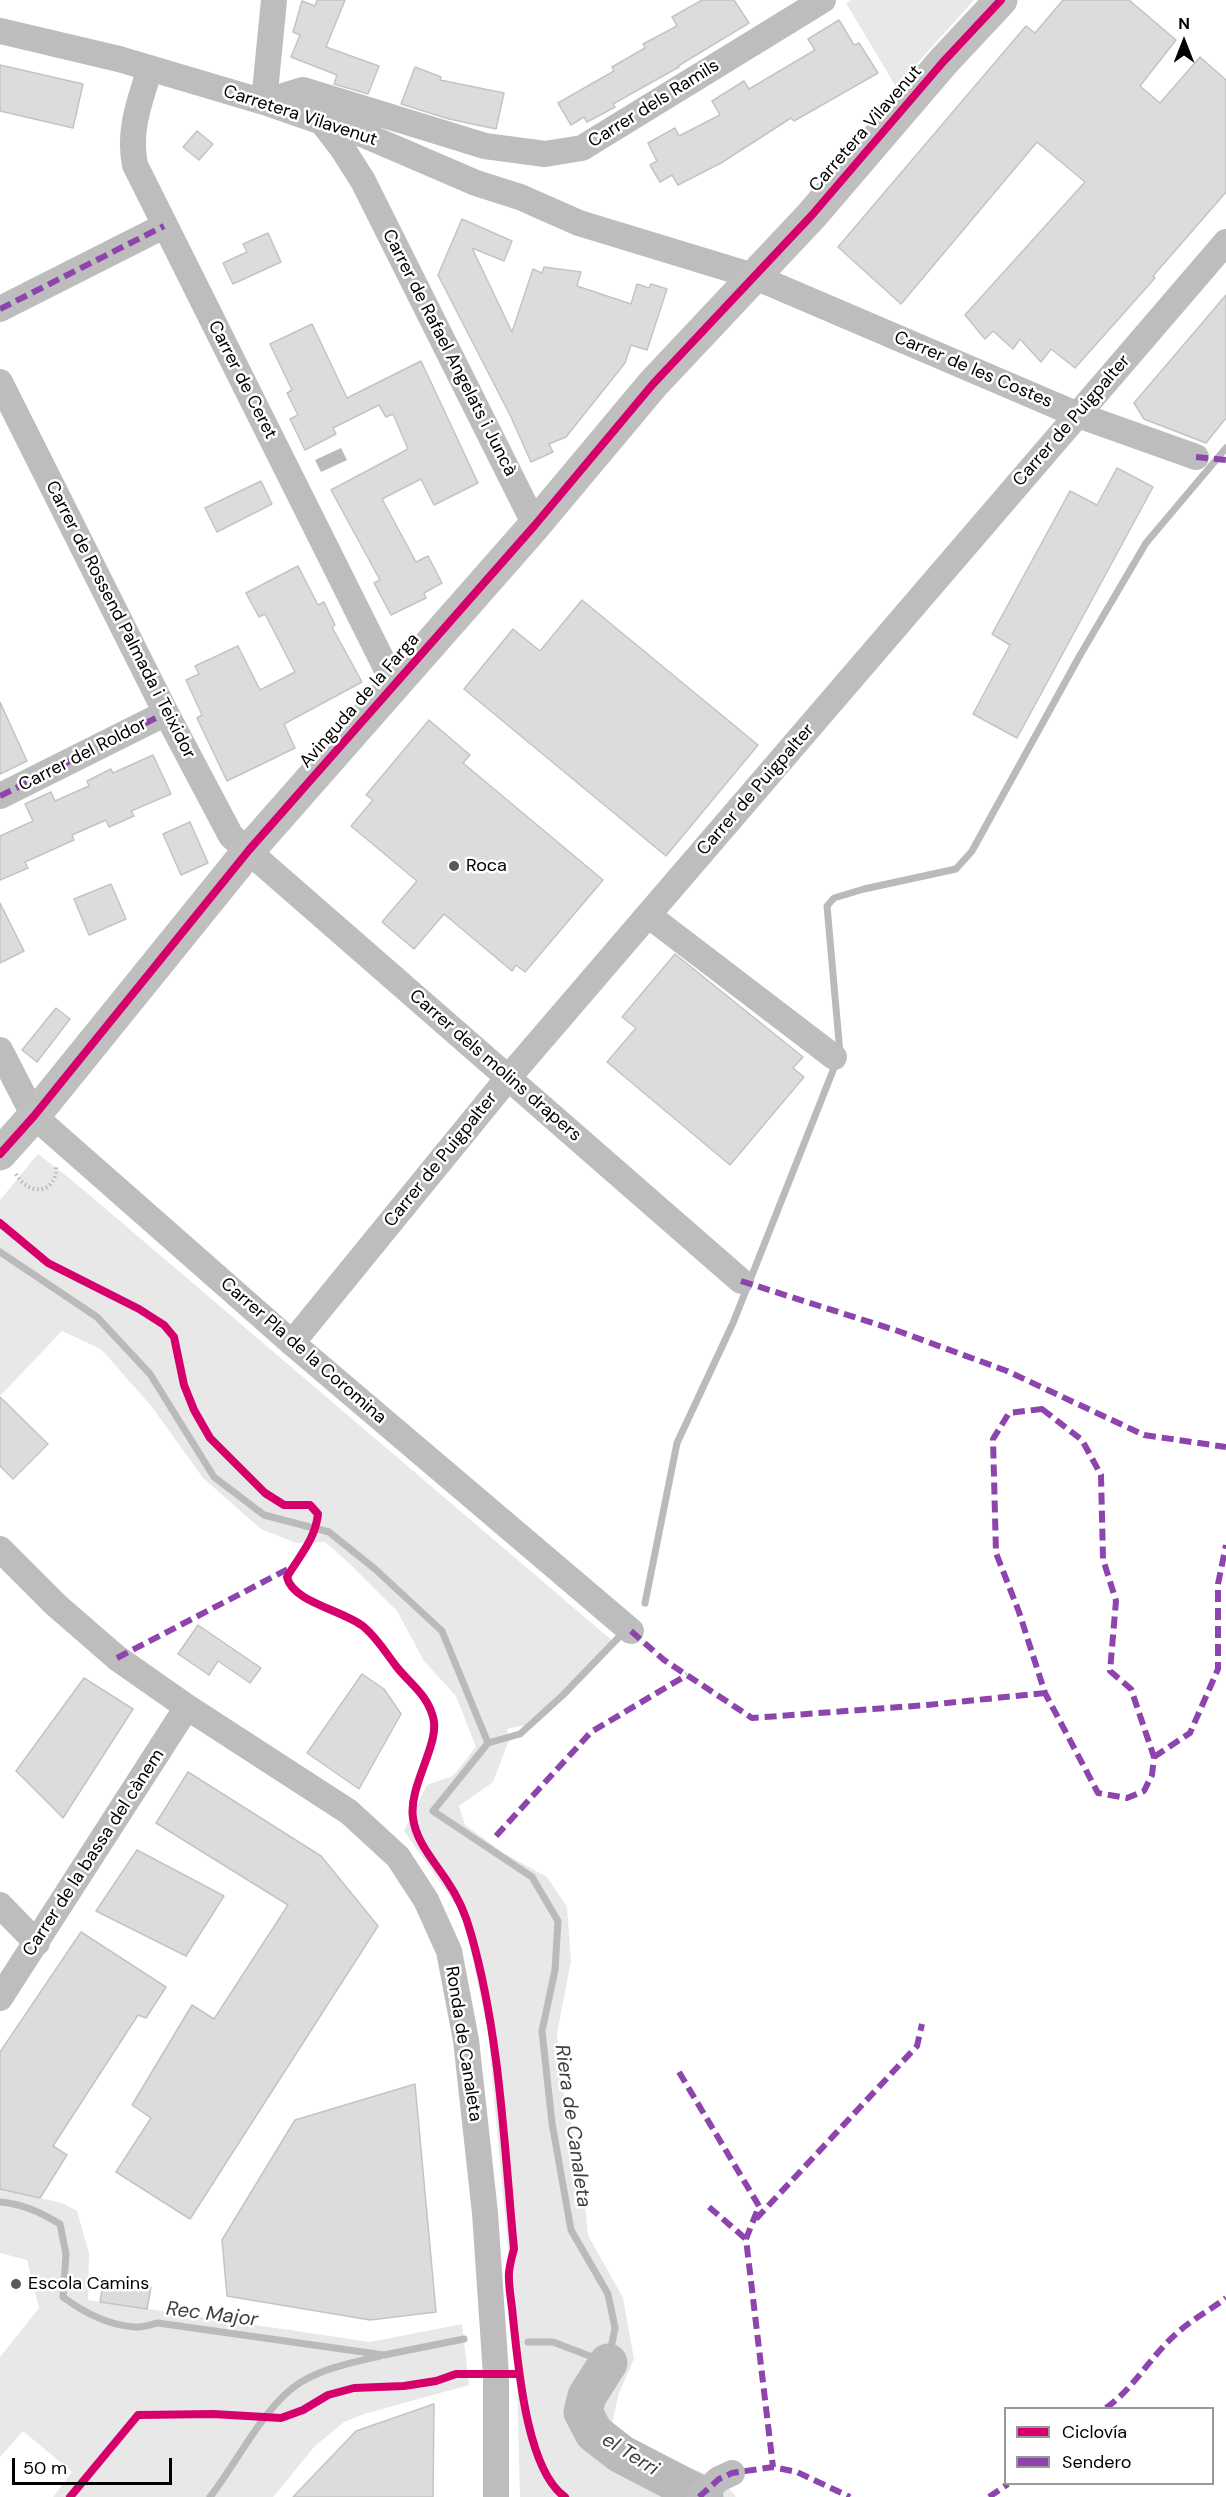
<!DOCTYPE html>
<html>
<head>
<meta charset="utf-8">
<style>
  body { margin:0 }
  #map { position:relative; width:1226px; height:2497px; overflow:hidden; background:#fff; font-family:"DM Sans",sans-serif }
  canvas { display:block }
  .legend { position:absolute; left:1004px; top:2407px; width:210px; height:78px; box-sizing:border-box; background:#fff; border:2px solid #999; margin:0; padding:8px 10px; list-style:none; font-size:18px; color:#000 }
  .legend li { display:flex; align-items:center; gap:12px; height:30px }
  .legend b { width:30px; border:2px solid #999 }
  .north { position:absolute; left:1154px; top:12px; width:60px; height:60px; -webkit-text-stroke:4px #fff; paint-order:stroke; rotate:0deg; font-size:16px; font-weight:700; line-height:24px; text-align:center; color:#000 }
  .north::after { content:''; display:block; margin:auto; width:21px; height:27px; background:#000; clip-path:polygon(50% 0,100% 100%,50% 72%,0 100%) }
  .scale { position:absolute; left:12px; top:2458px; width:160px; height:27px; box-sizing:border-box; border:3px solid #000; border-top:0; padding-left:8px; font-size:18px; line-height:21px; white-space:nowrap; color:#000; -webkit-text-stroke:4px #fff; paint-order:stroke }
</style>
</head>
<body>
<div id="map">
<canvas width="1226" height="2497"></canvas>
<ul class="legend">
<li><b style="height:8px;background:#d6006c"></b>Ciclovía</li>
<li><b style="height:8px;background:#8e44ad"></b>Sendero</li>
</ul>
<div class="north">N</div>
<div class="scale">50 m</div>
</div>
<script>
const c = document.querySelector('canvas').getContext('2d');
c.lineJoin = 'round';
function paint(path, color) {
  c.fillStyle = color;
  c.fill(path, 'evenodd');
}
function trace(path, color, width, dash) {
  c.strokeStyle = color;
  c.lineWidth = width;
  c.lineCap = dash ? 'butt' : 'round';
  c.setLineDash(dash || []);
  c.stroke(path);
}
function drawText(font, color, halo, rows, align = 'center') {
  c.font = font + ' "DM Sans",sans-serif';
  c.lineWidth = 5;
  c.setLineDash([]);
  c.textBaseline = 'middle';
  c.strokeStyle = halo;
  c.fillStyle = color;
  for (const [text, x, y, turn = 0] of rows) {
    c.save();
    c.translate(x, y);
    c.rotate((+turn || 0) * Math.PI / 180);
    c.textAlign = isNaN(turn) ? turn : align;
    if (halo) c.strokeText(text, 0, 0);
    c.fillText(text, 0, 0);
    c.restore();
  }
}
paint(new Path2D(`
  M851 0H974L896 87 846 3Z
  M38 1154 73 1181 615 1643 525 1725 507 1729 509 1740 493 1782 459 1806 465 1825 505 1854 547 1877 567 1907 571 1961 557 2033 561 2082 580 2157 588 2235 623 2298 634 2359 619 2393 612 2423C623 2431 633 2444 645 2450 670 2464 721 2472 736 2497H520L516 2336 488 2031 463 1915 404 1831 427 1785 453 1776 476 1747 456 1696 424 1661 397 1611 350 1564 325 1542 296 1543 261 1529 203 1478 152 1407 101 1349 62 1331 0 1396V1200Z
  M0 2189 62 2203 77 2211 89 2253 88 2300 370 2342 462 2324 469 2385 364 2414 344 2422 315 2446 273 2497H53L72 2472 23 2431 0 2457V2357L39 2308 27 2260 0 2253Z`), '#e8e8e8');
paint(new Path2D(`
  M341 448 347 460 321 472 315 460Z`), '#bababa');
trace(new Path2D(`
  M840 1053 827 906 834 898 864 889 956 869 972 851 1079 657 1146 543 1226 448
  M0 1252 97 1317 150 1374 214 1477 264 1515 329 1532 375 1569 442 1631 488 1743 433 1811 532 1877 558 1921 555 1970 542 2031 552 2123 571 2230 608 2294 615 2328 608 2363 553 2342H528
  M645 1603 677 1443 733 1323 836 1063
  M488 1743 520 1734 563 1695 619 1637
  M0 2202C23 2204 40 2212 60 2224L66 2254 63 2297C83 2312 109 2325 134 2327 142 2328 151 2324 158 2323L384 2355 464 2339
  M210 2497C237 2463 265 2404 301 2382 324 2368 354 2362 380 2356`), '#bababa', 7);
trace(new Path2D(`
  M608 2363 587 2396 583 2412 594 2433 621 2454 704 2497`), '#bababa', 39);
const building = new Path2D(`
  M317 0H345L326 47 379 66 368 94 334 84 337 75 291 57 300 35 293 32 302 1 315 6Z
  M702 0H734L749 23 678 66 679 67 613 104 615 107 587 122 584 117 571 125 558 103 614 71 612 67 645 48 643 44 677 26 672 17Z
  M1063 0H1129L1176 40 1140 86 1160 103 1200 57 1226 80V192L1153 276 1155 278 1075 368 1051 349 1041 362 1020 339 1013 349 993 331 985 339 965 315 1085 182 1037 142 901 304 838 247 1026 26 1035 33Z
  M839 20 854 45 859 43 878 73 794 121 791 118 721 163 678 185 672 175 660 182 650 165 657 161 648 143 675 128 679 136 720 115 712 101 744 81 749 89 815 50 808 39Z
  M0 65 83 84 73 128 0 111Z
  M415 67 441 77 440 80 504 93 496 129 449 119 401 104Z
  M197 131 213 144 199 160 183 147Z
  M462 219 512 241 504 261 472 248 512 332 533 269 542 273 544 267 581 272 577 286 631 304 637 284 649 288 651 284 667 289 647 350 631 345 625 363 566 437 549 444 553 452 531 462 510 415 438 275Z
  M268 233 281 262 233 284 223 263 247 252 243 244Z
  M1226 295V418L1206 443 1144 419 1134 403Z
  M312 324 347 398 421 361 478 483 434 505 421 479 382 499 416 562 428 556 442 583 424 593 426 598 391 615 374 583 380 580 331 490 408 449 393 414 386 417 379 405 333 428 336 434 305 450 290 419 298 415 287 393 292 390 270 344Z
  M1117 468 1153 487 1017 738 973 714 1010 645 992 634 1070 491 1097 505Z
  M261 481 272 504 217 532 205 508Z
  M298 566 318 605 324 602 335 625 332 627 362 682 284 724 295 748 227 781 197 718 202 715 186 680 199 674 195 666 238 646 260 690 295 672 265 614 259 617 246 593Z
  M582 600 758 745 666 856 464 689 513 629 540 651Z
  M0 702 27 761 0 774Z
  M429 720 470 755 463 763 603 880 525 972 516 965 512 971 444 914 414 949 382 922 417 881 351 826 373 800 366 795Z
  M153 755 171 794 131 811 134 816 109 827 106 820 72 835 74 840 25 862 28 868 0 880V836L33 821 25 804 51 792 55 801 89 786 87 781 111 769 113 773Z
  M190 822 208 863 181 875 163 834Z
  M111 884 126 919 89 935 74 899Z
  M0 903 24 951 0 963Z
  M675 954 803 1057 793 1068 804 1077 730 1165 607 1062 636 1028 622 1017Z
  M56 1008 70 1019 37 1062 22 1050Z
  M0 1397 48 1444 13 1479 0 1466Z
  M198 1625 261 1668 250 1683 218 1661 209 1675 178 1654Z
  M362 1674 384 1689 401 1714 359 1789 307 1753Z
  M84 1678 133 1709 63 1818 16 1771Z
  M188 1772 321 1856 378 1926 190 2219 116 2172 151 2118 132 2105 192 2005 214 2019 288 1905 156 1823Z
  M137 1850 224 1896 186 1956 96 1911Z
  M81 1932 166 1987 146 2018 138 2015 53 2146 67 2155 40 2198 0 2189V2052Z
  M415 2084 436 2312 370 2320 227 2296 222 2240 295 2120Z
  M104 2279 151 2287 147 2309 100 2302Z
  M434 2404 433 2497H293L356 2431Z`);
paint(building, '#dcdcdc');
trace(building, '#c4c4c4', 1.5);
trace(new Path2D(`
  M16 1174C30 1198 58 1193 56 1165
  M213 2414C233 2415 263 2421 282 2417 300 2414 312 2402 328 2395 353 2384 379 2388 406 2385 429 2383 450 2373 474 2374`), '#b8b8b8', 4, [1.5, 3]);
trace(new Path2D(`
  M0 31 119 59 264 102 322 122 348 128 476 183 520 197 579 223 753 276 1078 415 1196 457
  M150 68C140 102 128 129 135 165L394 684
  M264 102 303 90 485 146 545 154 582 148 823 0
  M264 102 274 0
  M322 122 342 148 363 181 535 525
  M0 309 164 226
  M0 382 166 713 231 836 741 1281
  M0 796 166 713
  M648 915 834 1057
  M0 1050 34 1116 292 1343 631 1631
  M292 1343 508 1078 1226 242
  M0 1549 56 1605 117 1658 187 1707 349 1812 398 1857 426 1900 449 1951 466 2040 485 2213 496 2375V2497
  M0 1905 37 1943
  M0 1998 187 1707
  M699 2497 719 2479 732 2473`), '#bdbdbd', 26);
trace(new Path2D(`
  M0 1154 34 1116 249 850 535 525 653 384 812 215 943 62 1001 0`), '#bfbfbf', 33);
trace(new Path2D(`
  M0 309 164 226
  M1196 457 1226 460
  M0 796 166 713
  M741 1281 898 1331 1007 1371 1144 1435 1226 1447
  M1042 1409 1082 1440 1101 1475 1103 1559 1116 1601 1110 1671 1131 1689 1154 1757 1152 1775 1144 1791 1127 1798 1098 1793 1045 1693 1019 1612 996 1553 993 1439 1009 1413Z
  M631 1631 664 1660 752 1718 927 1705 1045 1693
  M117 1658 290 1568
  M1154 1757 1190 1733 1218 1669V1584L1226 1545
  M496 1836 591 1732 687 1675
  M679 2072 759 2206 746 2239 773 2467
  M709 2207 746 2239
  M756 2219 917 2046 922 2024
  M1106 2408C1134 2388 1150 2357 1176 2334 1191 2320 1210 2310 1226 2298
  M699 2497 719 2479 732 2473 773 2467 797 2472 850 2497
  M989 2497 1008 2484`), '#8e44ad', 6, [12, 6]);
trace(new Path2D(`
  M0 1154 34 1116 249 850 535 525 653 384 812 215 943 62 1001 0
  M0 1223 48 1263 139 1309 164 1325 174 1337 184 1385 194 1410 210 1438 265 1493 284 1505H310L318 1514C315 1540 300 1555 287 1577 293 1603 344 1610 364 1627 377 1638 386 1653 396 1666 409 1683 427 1694 433 1717 441 1743 408 1786 413 1818 416 1842 434 1861 447 1881 458 1897 466 1915 471 1934 500 2036 504 2144 514 2249 512 2256 510 2264 509 2272 508 2286 512 2303 513 2318 518 2363 526 2470 565 2497
  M70 2497 138 2415 213 2414 281 2418 303 2410 328 2395 354 2388 404 2386 436 2381 456 2374H519`), '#d6006c', 8);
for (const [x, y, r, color] of [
  [454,866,6,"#595959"],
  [16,2284,6,"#595959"]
]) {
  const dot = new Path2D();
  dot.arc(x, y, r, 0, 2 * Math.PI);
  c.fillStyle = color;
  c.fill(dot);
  trace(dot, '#fff', 2);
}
drawText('18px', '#000', '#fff', [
  ["Carrer dels Ramils",654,104,-32],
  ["Carretera Vilavenut",300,116,18],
  ["Carretera Vilavenut",866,129,-49],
  ["Carrer de Rafael Angelats i Juncà",449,353,63],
  ["Carrer de les Costes",973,370,23],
  ["Carrer de Ceret",242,380,63],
  ["Carrer de Puigpalter",1072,421,-49],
  ["Carrer de Rossend Palmada i Teixidor",120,620,63],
  ["Avinguda de la Farga",360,701,-49],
  ["Carrer del Roldor",83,755,-27],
  ["Carrer de Puigpalter",756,790,-49],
  ["Carrer dels molins drapers",495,1066,41],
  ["Carrer de Puigpalter",441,1160,-51],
  ["Carrer Pla de la Coromina",303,1351,41],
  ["Carrer de la bassa del cànem",94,1853,-57],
  ["Ronda de Canaleta",463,2044,81]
]);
drawText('18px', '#000', '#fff', [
  ["Roca",466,866],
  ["Escola Camins",28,2284]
], 'left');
drawText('italic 20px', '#3e3e3e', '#fff', [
  ["Riera de Canaleta",572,2126,82],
  ["Rec Major",212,2315,7],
  ["el Terri",630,2455,32]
]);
</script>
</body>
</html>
